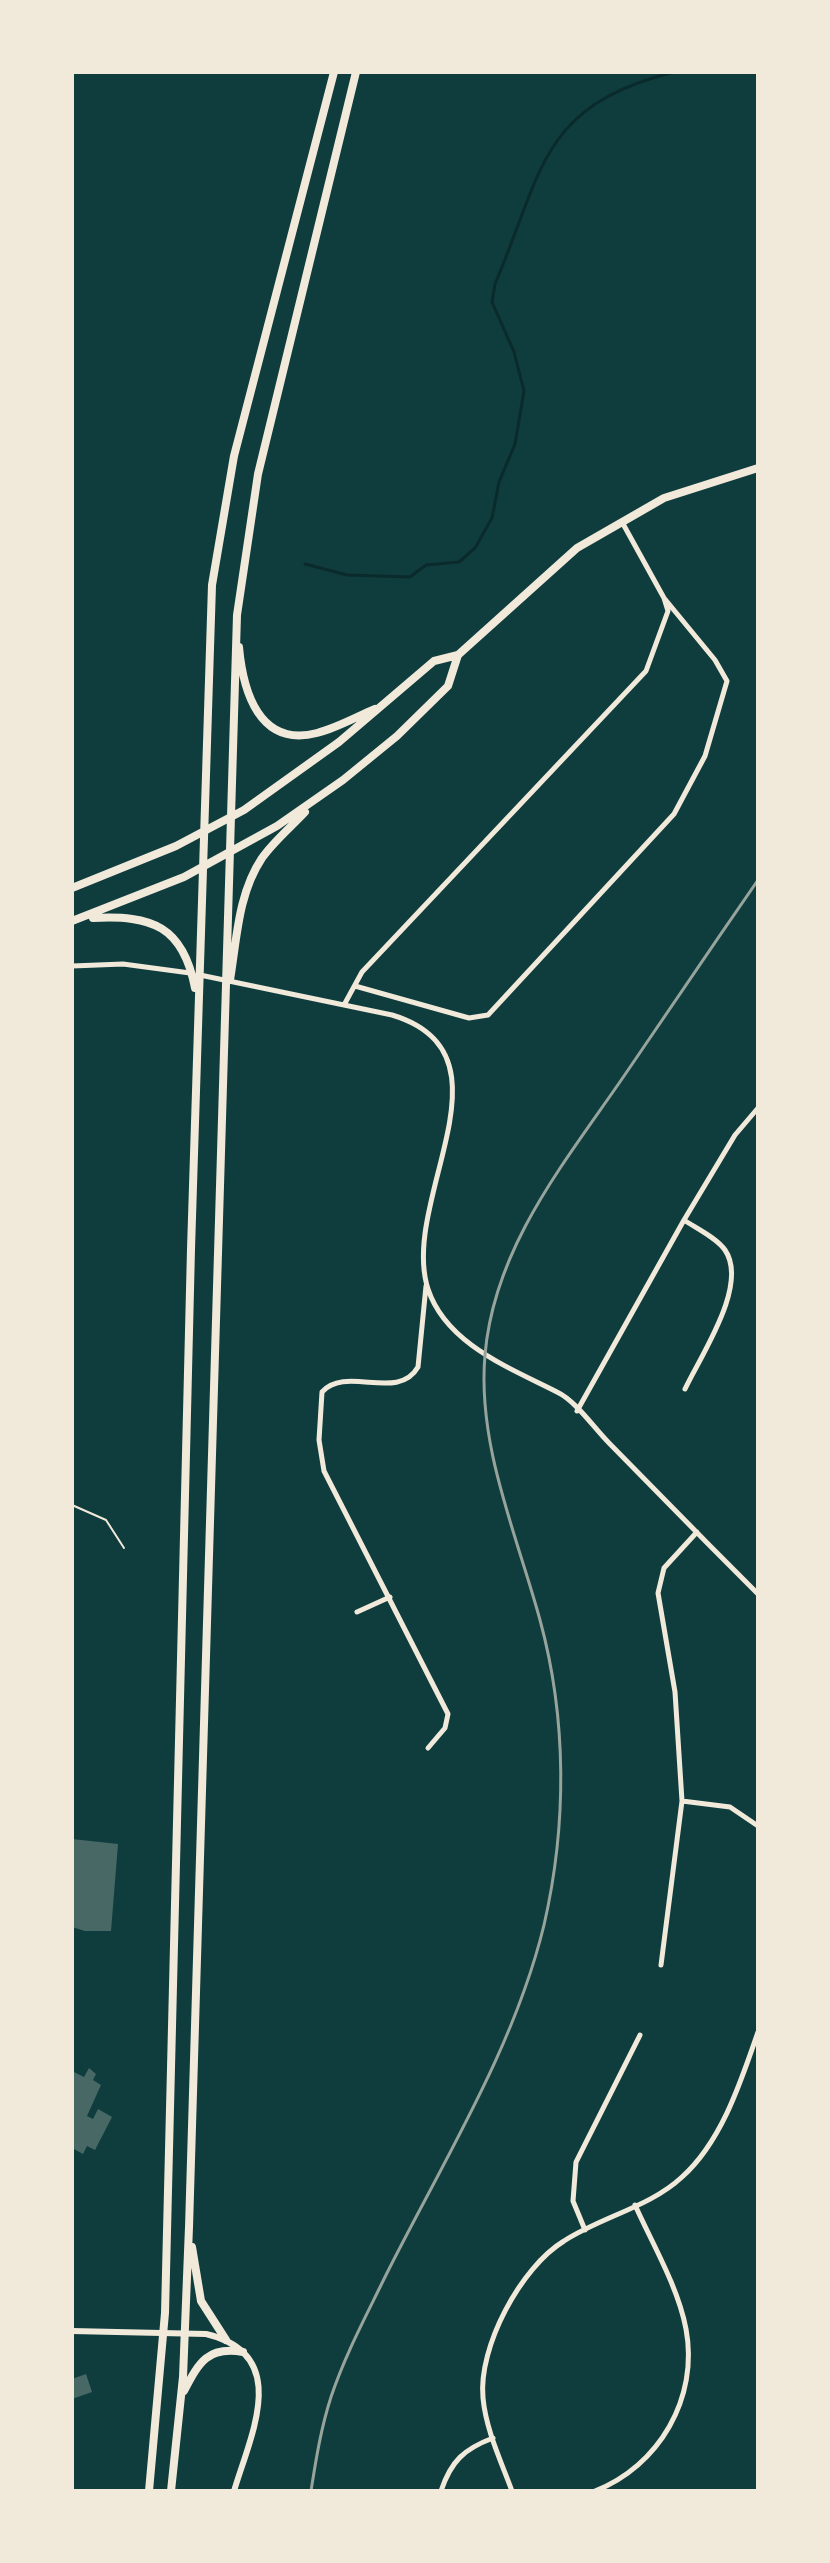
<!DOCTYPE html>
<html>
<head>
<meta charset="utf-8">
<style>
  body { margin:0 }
  #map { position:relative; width:830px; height:2563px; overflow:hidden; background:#0f3d3e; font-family:"Varela Round",sans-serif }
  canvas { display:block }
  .frame { position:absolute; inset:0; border:74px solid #f1e9da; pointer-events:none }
</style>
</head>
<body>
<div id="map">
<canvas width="830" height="2563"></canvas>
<div class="frame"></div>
</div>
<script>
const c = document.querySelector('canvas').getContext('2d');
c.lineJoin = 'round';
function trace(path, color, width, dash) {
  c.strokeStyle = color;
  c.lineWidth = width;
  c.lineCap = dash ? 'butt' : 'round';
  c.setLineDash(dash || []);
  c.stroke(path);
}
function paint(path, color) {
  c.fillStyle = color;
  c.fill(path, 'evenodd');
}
trace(new Path2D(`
  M305 564 347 575 410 577 426 565 459 562 475 548 492 518 499 482 515 444 524 391 514 352 492 302 495 284C543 172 539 106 674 72`), '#0a2a2b', 3);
paint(new Path2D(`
  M72 1839 118 1844 111 1931H85L72 1927Z
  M89 2068 96 2074 93 2080 101 2085 87 2116 93 2119 98 2109 112 2117 95 2150 87 2146 83 2154 72 2148V2071L84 2077Z
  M86 2374 92 2392 72 2399V2379Z`), '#486865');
trace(new Path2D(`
  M72 1505 106 1520 124 1548`), '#f1e9da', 2);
trace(new Path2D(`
  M72 966 123 964 190 973
  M200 975 392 1015C521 1054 399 1200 428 1289 446 1344 510 1368 557 1392 576 1401 594 1428 609 1443 659 1494 708 1544 758 1594
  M355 986 469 1018 488 1015 674 814 705 756 727 681 715 660 664 598
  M344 1005 362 972 646 671 668 611 664 598 622 522
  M684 1220 735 1135 758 1108
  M426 1286 418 1367C398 1402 346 1365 322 1392L319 1440 324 1471 448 1714 445 1728 428 1748
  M577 1411 684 1220C696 1228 717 1238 725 1250 749 1285 701 1355 685 1389
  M357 1612 390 1597
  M682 1801 730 1807 758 1826
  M661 1965 682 1801 675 1692 658 1593 664 1568 697 1532
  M585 2230 573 2201 576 2162 640 2035
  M441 2491C451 2461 464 2449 493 2438
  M512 2491C501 2461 486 2430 483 2398 478 2347 521 2267 564 2241 601 2217 650 2207 682 2177 722 2141 741 2081 758 2032
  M595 2491C659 2466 699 2398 686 2329 678 2287 653 2245 635 2205`), '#f1e9da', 5);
trace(new Path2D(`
  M72 2331 206 2334C292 2354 251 2434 234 2491`), '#f1e9da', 6);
trace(new Path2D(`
  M239 647C243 691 259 748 317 733 337 728 356 717 375 709
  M72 888 176 846 244 810 339 742 434 661 458 655
  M93 918C152 915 183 926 195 988
  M72 921 184 877 277 826 343 780 397 736 448 686 458 655 577 548 664 498 758 468
  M230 980C237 938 238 894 262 858 274 841 291 827 305 812
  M192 2247 201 2301 226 2340
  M184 2391C199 2362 208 2346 243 2352
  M149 2491 165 2313 191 1249 212 585 234 456 334 72
  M171 2491 183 2377 189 2227 237 615 258 474 356 72`), '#f1e9da', 8);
trace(new Path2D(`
  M311 2491C316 2459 321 2428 331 2397 345 2355 366 2316 385 2277 442 2163 514 2049 544 1925 567 1825 567 1719 540 1620 517 1535 477 1446 485 1355 494 1247 565 1162 624 1076 669 1010 713 945 758 880`), '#97a49c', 3);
</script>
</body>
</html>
